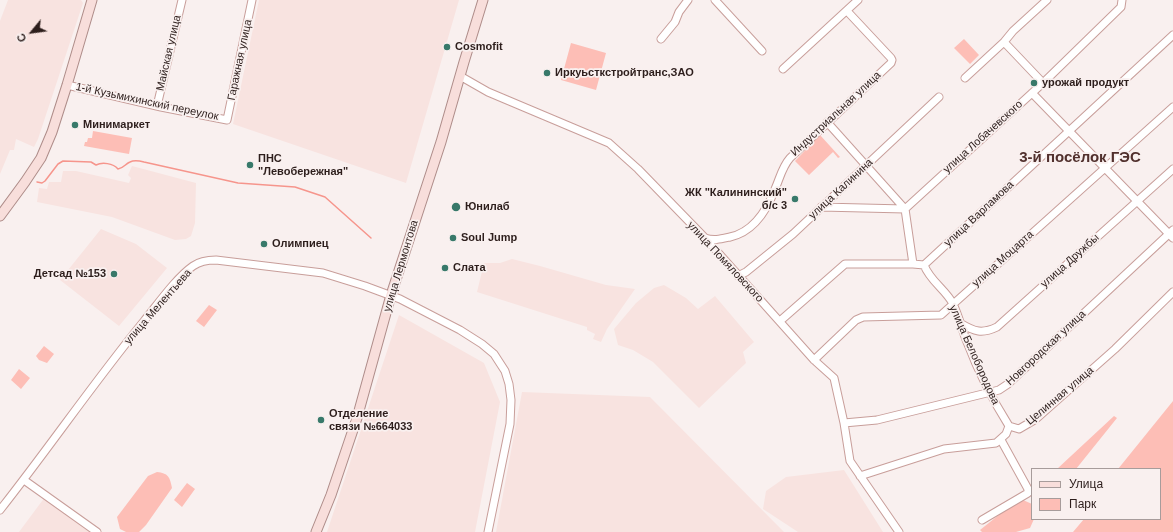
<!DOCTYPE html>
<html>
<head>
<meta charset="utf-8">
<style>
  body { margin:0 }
  #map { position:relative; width:1173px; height:532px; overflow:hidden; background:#f9f0ef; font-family:Arial,sans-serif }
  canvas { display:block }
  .legend { position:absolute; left:1031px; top:468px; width:130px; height:52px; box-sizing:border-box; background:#f9f0ef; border:1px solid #a79c9b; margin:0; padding:5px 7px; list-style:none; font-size:12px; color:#2d1e1c }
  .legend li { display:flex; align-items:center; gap:8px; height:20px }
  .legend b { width:20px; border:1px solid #a79c9b }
  .north { position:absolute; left:12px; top:12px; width:40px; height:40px; -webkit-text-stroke:3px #f9f0ef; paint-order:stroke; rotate:241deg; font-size:11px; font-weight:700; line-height:16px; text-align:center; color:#2d1e1c }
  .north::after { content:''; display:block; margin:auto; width:14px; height:18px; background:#2d1e1c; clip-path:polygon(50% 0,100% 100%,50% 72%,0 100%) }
</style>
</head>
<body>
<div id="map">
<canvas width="1173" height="532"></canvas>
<ul class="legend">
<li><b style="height:5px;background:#f8dedb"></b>Улица</li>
<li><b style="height:11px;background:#fdbeb6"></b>Парк</li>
</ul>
<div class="north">С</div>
</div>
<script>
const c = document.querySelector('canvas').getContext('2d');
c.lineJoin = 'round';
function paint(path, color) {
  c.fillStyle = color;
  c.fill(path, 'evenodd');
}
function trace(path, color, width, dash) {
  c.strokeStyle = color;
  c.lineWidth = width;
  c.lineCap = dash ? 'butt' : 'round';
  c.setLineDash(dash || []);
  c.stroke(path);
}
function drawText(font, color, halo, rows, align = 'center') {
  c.font = font + ' Arial,sans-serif';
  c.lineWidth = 3.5;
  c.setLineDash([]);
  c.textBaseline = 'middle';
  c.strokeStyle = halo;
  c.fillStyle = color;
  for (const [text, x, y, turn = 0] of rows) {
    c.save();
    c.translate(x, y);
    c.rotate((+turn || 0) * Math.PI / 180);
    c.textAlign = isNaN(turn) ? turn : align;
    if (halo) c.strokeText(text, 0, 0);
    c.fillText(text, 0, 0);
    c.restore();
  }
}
paint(new Path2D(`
  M8 0H81L83 3 38 139 34 147 16 139 14 150H10L0 174V21Z
  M259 0H459L406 183 233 124Z
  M132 166 196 183 195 223 191 236 186 239 175 240 112 217 37 202 39 188 47 189 49 182H61L63 171H76L129 183 131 178 128 175Z
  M101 229 136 244 167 268 119 326 60 280Z
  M512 259 540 266 606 285 635 289 607 329 601 342 593 339 595 334 587 330V327L477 292 484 263H500Z
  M664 285 686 298 698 309 715 296 754 342 743 352 746 363 699 408 653 362 633 350 618 345 614 329 636 303 654 288Z
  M399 315 484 363 500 402 475 532H327Z
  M522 392 650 397 784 532H496Z
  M844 470 883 532H798L763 509 766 491 786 477Z
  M45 497 93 532H19Z`), '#f8e3e0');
paint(new Path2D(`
  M964 39 979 55 970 64 954 48Z
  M571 43 606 53 596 90 561 80Z
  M93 131 132 138 129 154 84 146 85 142H87L88 138H92Z
  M820 135 840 157 838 158 833 152 809 175 795 161Z
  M209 305 217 310 204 327 196 321Z
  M44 346 54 354 47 363 39 360 36 356Z
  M19 369 30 378 21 389 11 380Z
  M1173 401V532H1073L1084 519H1160V469H1118Z
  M1114 416 1117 418 1076 469H1057Z
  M157 472C168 473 170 477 172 488L146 525 139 532H126L120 529 117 517 148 476Z
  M187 483 195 489 182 507 174 500Z
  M1023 500 1032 504V519H1034L1030 528 1016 532H982L980 530 1005 510Z`), '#fdbeb6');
trace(new Path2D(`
  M37 182 42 183 45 181 58 164 63 161 91 162 96 165C102 162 113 163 118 169 124 168 125 164 130 162 134 160 140 161 144 162L238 183 295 187 325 197 371 238`), '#f6958c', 1.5);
const minor = new Path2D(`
  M715 0 762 51
  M661 39 675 22 679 12 688 0
  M1004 42 1043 83
  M783 69 858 0
  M460 76 488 92 609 143 638 169 705 238 814 360 834 378 844 423 850 461 899 532
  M965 78 1004 42 1013 31 1047 0
  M67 85 161 107 227 120 252 0
  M1032 93 1173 238
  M157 106 182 0
  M827 122 905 209 913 264
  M821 207 905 209 1043 83 1121 7 1122 0
  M705 238C714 241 721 239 730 237 753 232 767 210 775 189 780 178 782 167 790 158L891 63 892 60 891 58 847 11
  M924 265C930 281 946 290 953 304 959 316 962 330 967 342 978 371 992 399 1009 426
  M738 276 746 272 793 234 939 97
  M780 321 845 264H913L924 265 1173 35
  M960 323C975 332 982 334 997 327L1173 169
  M814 360 856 320 863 317 941 315 1173 107
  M844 423 877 420 999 390 1008 384 1173 230
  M1009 426 1019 429 1036 419 1115 349 1173 292
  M860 476 944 449 996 443 1006 434 1009 426
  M24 480 97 532
  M0 510C49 448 94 382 144 321 158 304 176 278 193 266 200 261 208 260 216 260L323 273 365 286 400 299 460 330 482 344 494 354 505 371 509 384 511 400 510 424 488 532
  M982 520 1028 493V489L1001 440`);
const major = new Path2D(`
  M0 216 25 182 41 158 52 132 67 85 92 0
  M316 532 331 495 357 418 391 295 441 142 464 62 483 0`);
trace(minor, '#c89e9a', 9);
trace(major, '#ae8c89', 11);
trace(minor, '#fff', 7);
trace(major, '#f8dedb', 9);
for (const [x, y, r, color] of [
  [447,47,4,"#38796a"],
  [547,73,4,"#38796a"],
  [1034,83,4,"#38796a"],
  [75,125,4,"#38796a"],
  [250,165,4,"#38796a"],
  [795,199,4,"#38796a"],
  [456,207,5,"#38796a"],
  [453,238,4,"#38796a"],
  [264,244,4,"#38796a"],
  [445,268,4,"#38796a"],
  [114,274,4,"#38796a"],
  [321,420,4,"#38796a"]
]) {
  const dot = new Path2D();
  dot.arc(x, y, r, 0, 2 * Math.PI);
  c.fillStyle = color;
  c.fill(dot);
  trace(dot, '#f9f0ef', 1.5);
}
drawText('bold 11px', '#2d1e1c', '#f9f0ef', [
  ["Cosmofit",455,47],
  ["Иркуьсткстройтранс,ЗАО",555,73],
  ["урожай продукт",1042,83],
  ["Минимаркет",83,125],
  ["ПНС",258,159],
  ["\"Левобережная\"",258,172],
  ["ЖК \"Калининский\"",787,193,"right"],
  ["б/с 3",787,206,"right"],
  ["Юнилаб",465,207],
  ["Soul Jump",461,238],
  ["Олимпиец",272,244],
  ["Слата",453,268],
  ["Детсад №153",106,274,"right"],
  ["Отделение",329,414],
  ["связи №664033",329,427]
], 'left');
drawText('11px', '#2d1e1c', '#f9f0ef', [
  ["Майская улица",169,53,-77],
  ["Гаражная улица",240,60,-78],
  ["1-й Кузьмихинский переулок",147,102,12],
  ["Индустриальная улица",836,114,-43],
  ["улица Лобачевского",983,137,-42],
  ["улица Калинина",841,189,-43],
  ["улица Варламова",979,214,-43],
  ["улица Моцарта",1003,259,-42],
  ["улица Дружбы",1070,261,-42],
  ["улица Помяловского",725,262,47],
  ["улица Лермонтова",401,266,-73],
  ["улица Мелентьева",158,307,-49],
  ["Новгородская улица",1046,348,-43],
  ["улица Белобородова",974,355,66],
  ["Целинная улица",1060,396,-40]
]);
drawText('bold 15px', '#51302d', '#f9f0ef', [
  ["3-й посёлок ГЭС",1080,158]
]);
</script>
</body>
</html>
